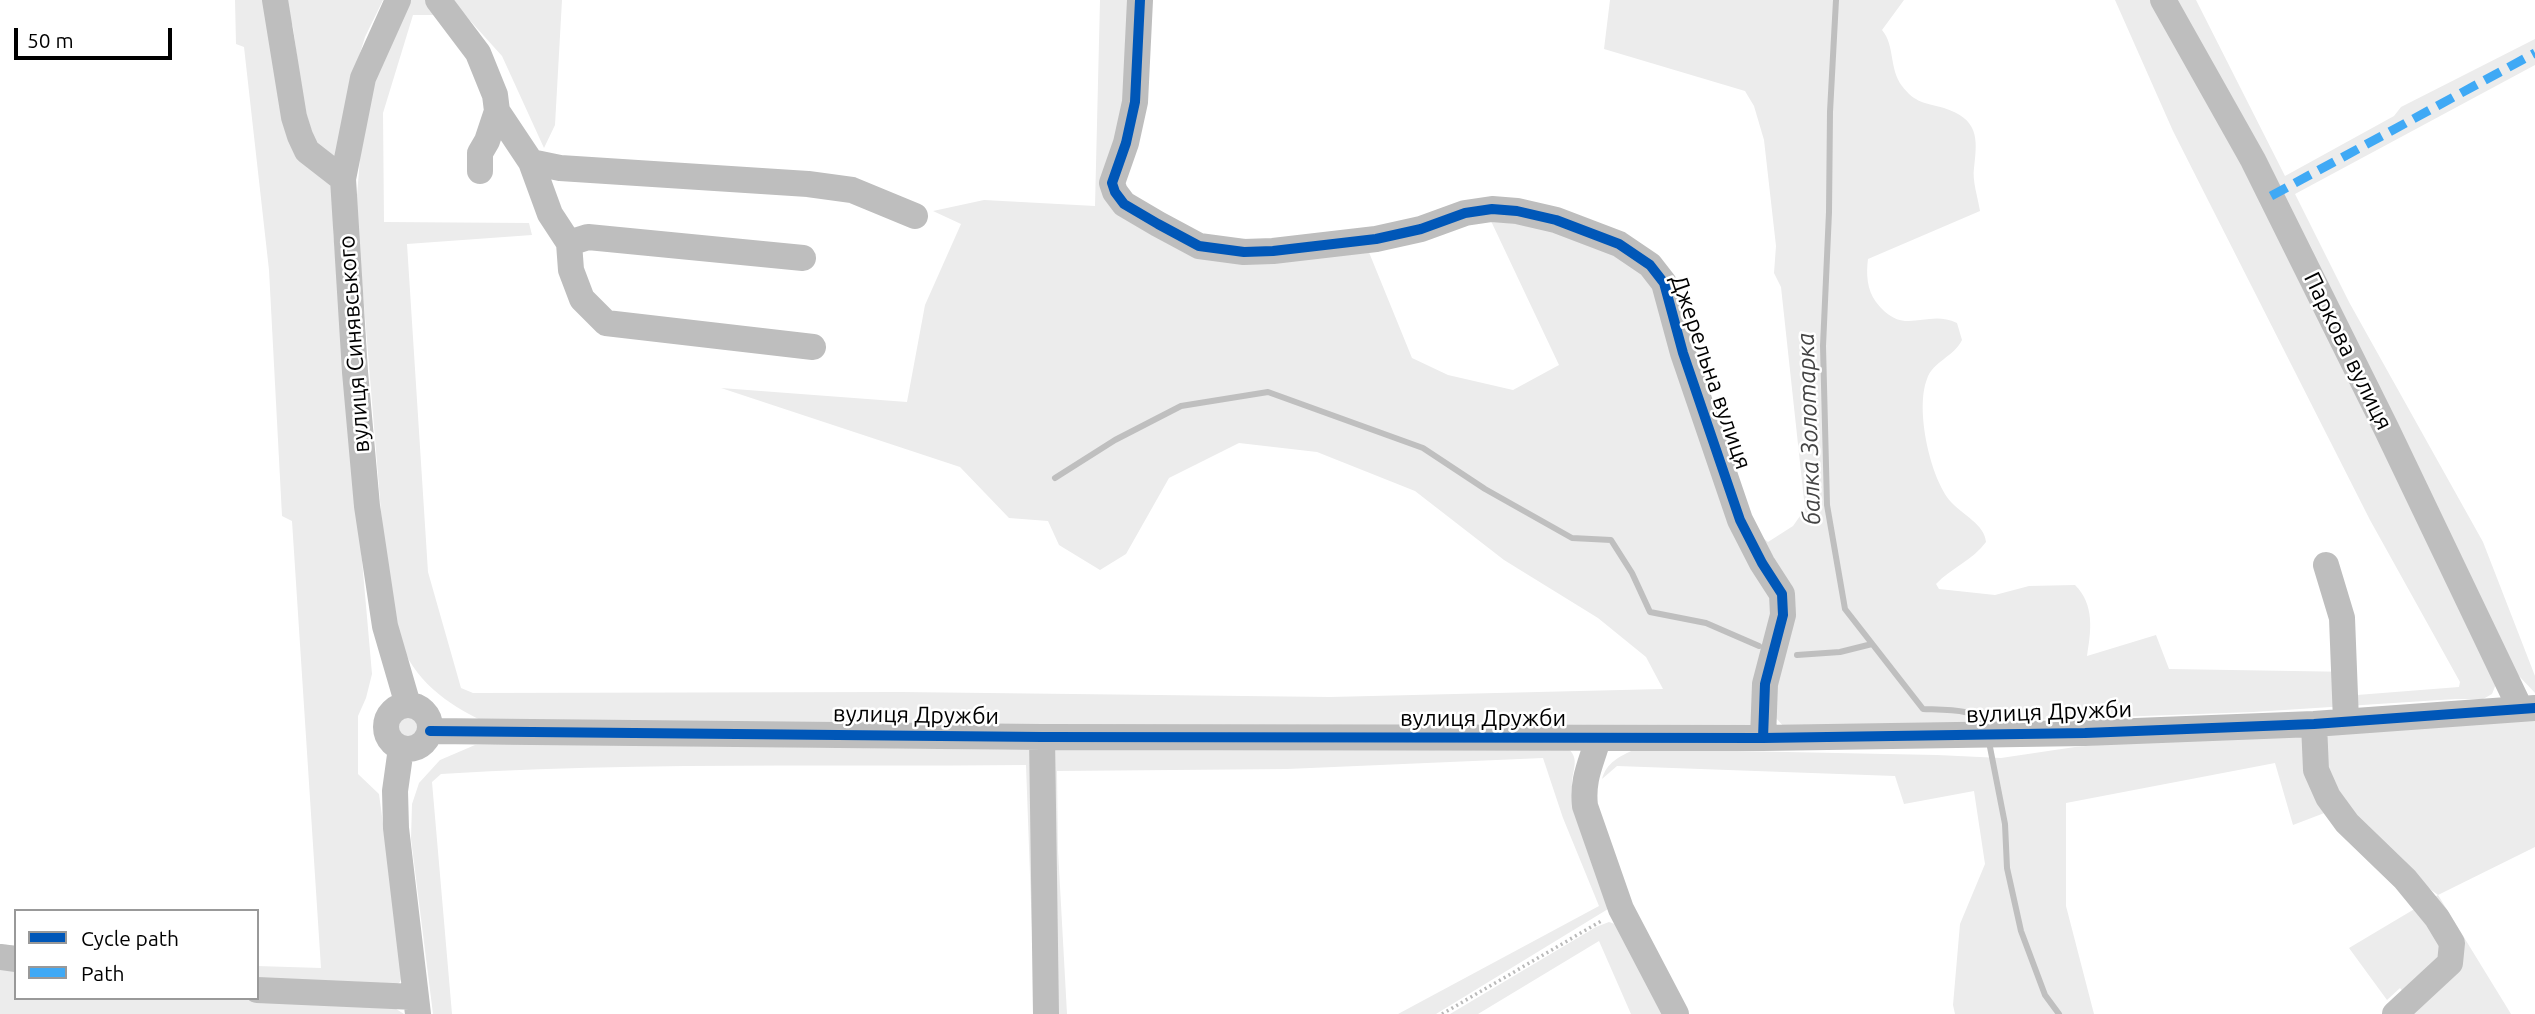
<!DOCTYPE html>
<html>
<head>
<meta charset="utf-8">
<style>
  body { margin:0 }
  #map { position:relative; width:2535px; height:1014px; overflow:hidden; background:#fff; font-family:Ubuntu,sans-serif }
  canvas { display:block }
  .legend { position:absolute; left:14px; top:909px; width:245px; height:91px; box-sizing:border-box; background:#fff; border:2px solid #999; margin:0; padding:9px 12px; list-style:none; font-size:21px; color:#000 }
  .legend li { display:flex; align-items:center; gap:14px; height:35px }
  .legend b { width:35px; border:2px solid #999 }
  .scale { position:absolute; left:14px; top:28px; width:158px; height:32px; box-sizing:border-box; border:4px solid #000; border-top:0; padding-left:9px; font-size:21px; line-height:24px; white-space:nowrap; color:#000; -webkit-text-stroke:5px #fff; paint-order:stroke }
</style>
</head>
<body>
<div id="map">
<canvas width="2535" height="1014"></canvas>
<ul class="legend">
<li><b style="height:9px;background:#0057b8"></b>Cycle path</li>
<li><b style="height:9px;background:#3fa9f5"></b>Path</li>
</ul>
<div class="scale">50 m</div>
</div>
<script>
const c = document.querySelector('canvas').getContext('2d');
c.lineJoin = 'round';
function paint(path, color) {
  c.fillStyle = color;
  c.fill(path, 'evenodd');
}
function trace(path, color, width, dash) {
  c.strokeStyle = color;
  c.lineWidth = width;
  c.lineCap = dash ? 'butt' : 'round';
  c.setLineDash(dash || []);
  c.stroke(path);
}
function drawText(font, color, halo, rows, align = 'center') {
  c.font = font + ' Ubuntu,sans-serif';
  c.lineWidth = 5;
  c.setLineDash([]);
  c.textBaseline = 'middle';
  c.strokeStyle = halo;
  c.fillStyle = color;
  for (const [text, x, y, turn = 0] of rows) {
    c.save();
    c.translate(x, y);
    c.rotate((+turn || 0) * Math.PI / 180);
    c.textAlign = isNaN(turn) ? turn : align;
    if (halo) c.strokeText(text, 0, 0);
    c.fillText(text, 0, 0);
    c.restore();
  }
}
paint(new Path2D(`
  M235 0H269L326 175 333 190V230L372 674 366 698 358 716V774L379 794 403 974 400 982 392 988 257 983V966L321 968 292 521 282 516 269 270 244 47 236 44Z
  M284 0H383L365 37 357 63 335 160 307 133 293 27Z
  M407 0H562L555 125 544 148 502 56 465 15H413L383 113 384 222 529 223 532 235 407 244 428 572 461 688 473 693 901 692 1330 697 1663 689 1646 657 1598 618 1504 560 1415 491 1317 452 1239 443 1169 478 1126 554 1100 570 1059 545 1048 521 1009 518 960 467 721 388 907 402 925 305 961 224 933 211 984 200 1095 206 1100 0H1134L1129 101 1107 182 1180 241 1366 245 1412 358 1448 375 1513 390 1559 365 1491 221 1562 229 1646 271 1775 598 1752 726 1737 730 485 722C445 703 415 681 398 638 392 621 391 602 387 585L356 207 361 147 369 95Z
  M1610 0H1904L1882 30C1895 45 1889 69 1902 86 1915 103 1925 103 1944 108 1978 119 1978 137 1974 168 1972 180 1978 198 1980 211L1868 259C1866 274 1867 290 1876 302 1904 339 1925 308 1957 323L1962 340C1954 357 1933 361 1927 379 1915 409 1930 478 1951 502 1962 514 1985 525 1986 542 1973 560 1951 568 1936 584L1939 589 1995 595 2029 586 2075 585C2095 605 2091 631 2087 656L2156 635 2169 669 2355 672 2357 695 2459 687 2460 682 2370 520 2173 131 2115 0H2154L2289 249 2496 684 2492 694 2483 699H2456L2253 712 1786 729 1775 717 1770 703 1786 623 1750 528 1768 542 1793 526 1805 509 1781 287 1774 273 1776 246 1764 140 1754 106 1745 91 1604 49Z
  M2175 0H2196L2285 176 2394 116 2401 107 2535 39V65L2295 194 2349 302 2483 542 2535 676V693L2518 675Z
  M396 727a12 12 0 1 1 24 0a12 12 0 1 1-24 0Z
  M2535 720V847L2438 895 2511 1014H2407L2414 1006 2400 988 2387 1000 2349 948 2438 895 2327 812 2293 825 2275 763 2066 803V906L2094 1014H1955L1953 1005 1960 924 1985 864 1974 791 1904 804 1895 776 1617 766 1602 779C1607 762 1619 757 1635 749L1937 755 2001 758 2075 747 2164 739Z
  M515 744 1036 750 1035 1014 1026 765C831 767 636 762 441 774L432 782 452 1014H433L411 839 412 804 419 783 440 760 475 745Z
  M1566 747C1582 758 1571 771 1572 787 1576 828 1595 870 1608 909L1436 1014H1398L1599 906 1563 818 1543 758 1287 769 1057 771 1058 850 1067 1014H1051L1047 749Z
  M1609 922 1615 924 1662 1014H1631L1599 941 1478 1014H1450L1596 927Z
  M0 944 16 946V998H257L390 1005 404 1014H0Z`), '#ececec');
trace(new Path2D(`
  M1836 0 1830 112 1829 212 1823 346 1827 505 1845 609 1923 709C1940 710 1984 708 1987 727
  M1055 478 1115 440 1181 406 1268 392 1423 448 1485 489 1572 538 1611 540 1632 573 1650 612 1706 623 1759 646
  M1797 655 1840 652 1872 644
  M1989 742 2005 824 2007 868 2021 931 2045 995 2059 1014`), '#bfbfbf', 6);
trace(new Path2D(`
  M1442 1014 1603 920`), '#b9b9b9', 3.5, [2, 3.5]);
trace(new Path2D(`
  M275 0 294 117 300 136 307 151 343 179
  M398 0 363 78 343 179 355 372 367 506 385 626 408 705
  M438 0 478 53 495 95 497 111 531 162 550 214 569 243 571 270 582 299 606 323 813 347
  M1140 0 1135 102 1126 143 1112 183 1115 192 1124 204 1158 224 1199 246 1244 252 1273 251 1376 239 1421 229 1465 213 1492 209 1517 211 1556 220 1619 244 1650 265 1664 283 1683 353 1740 520 1762 563 1782 594 1783 615 1765 684 1763 738
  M2163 0 2253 160 2386 428 2520 708
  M531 162 560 168 808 184 852 190 915 216
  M480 171V153L487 141 497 111
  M569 243 588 237 803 258
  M2326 565 2342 618 2346 721
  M386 727a22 22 0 1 1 44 0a22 22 0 1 1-44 0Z
  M2314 724 2316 770 2328 797 2347 823 2405 879 2437 918 2452 943 2450 963 2395 1014
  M430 731 1042 737 1763 738 2085 733 2314 724 2535 708
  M1042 737 1046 1014
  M1598 739C1591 764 1582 779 1585 806L1621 909 1676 1014
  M401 748 395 791 396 828 418 1014
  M0 957 16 959
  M257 990 415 997`), '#bebebe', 26);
trace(new Path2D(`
  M2271 196 2535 53`), '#3fa9f5', 9, [18, 9]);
trace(new Path2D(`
  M1140 0 1135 102 1126 143 1112 183 1115 192 1124 204 1158 224 1199 246 1244 252 1273 251 1376 239 1421 229 1465 213 1492 209 1517 211 1556 220 1619 244 1650 265 1664 283 1683 353 1740 520 1762 563 1782 594 1783 615 1765 684 1763 738
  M430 731 1042 737 1763 738 2085 733 2314 724 2535 708`), '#0057b8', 10);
drawText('23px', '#000', '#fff', [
  ["вулиця Синявського",354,344,-94],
  ["Паркова вулиця",2348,351,64],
  ["Джерельна вулиця",1711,372,71],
  ["вулиця Дружби",2049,712,-2],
  ["вулиця Дружби",916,715,1],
  ["вулиця Дружби",1483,718]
]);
drawText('italic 24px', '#444', '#fff', [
  ["балка Золотарка",1809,429,-92]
]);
</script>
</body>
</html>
